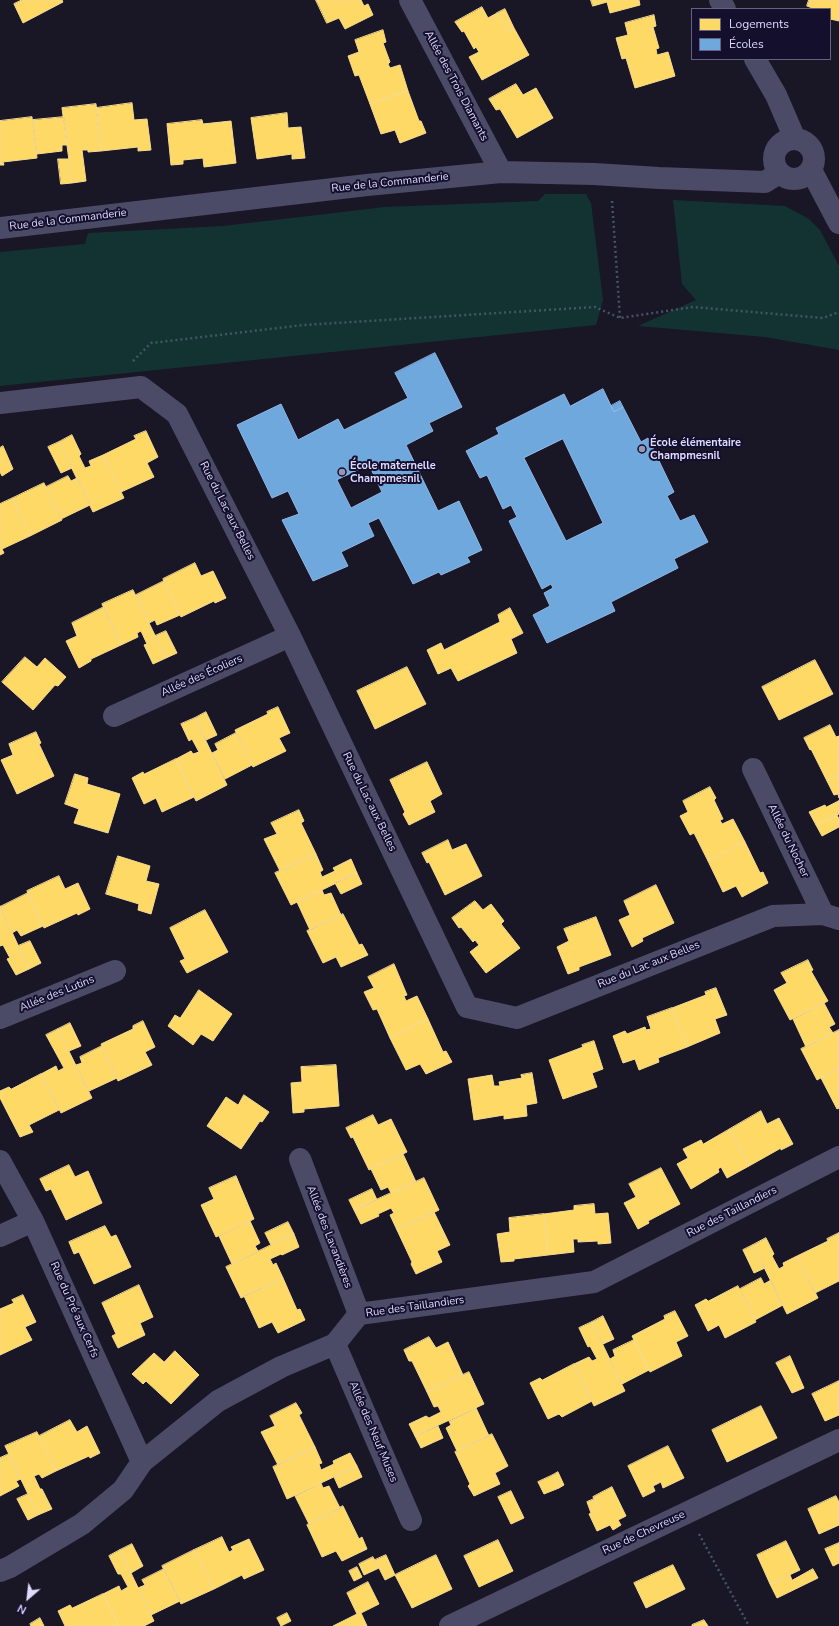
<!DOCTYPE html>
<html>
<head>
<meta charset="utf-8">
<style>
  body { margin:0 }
  #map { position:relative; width:839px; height:1626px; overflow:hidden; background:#191626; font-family:"Nunito Sans",sans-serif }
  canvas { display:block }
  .legend { position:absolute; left:691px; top:8px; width:140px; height:52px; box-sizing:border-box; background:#140f2d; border:1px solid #656181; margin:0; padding:5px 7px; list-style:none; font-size:12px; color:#dedbff }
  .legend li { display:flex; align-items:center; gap:8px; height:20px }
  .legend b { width:20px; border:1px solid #656181 }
  .north { position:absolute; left:8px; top:1578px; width:40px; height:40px; -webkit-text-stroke:3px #140f2d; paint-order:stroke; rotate:208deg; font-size:11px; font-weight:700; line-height:16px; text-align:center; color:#dedbff }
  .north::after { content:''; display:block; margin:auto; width:14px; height:18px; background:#dedbff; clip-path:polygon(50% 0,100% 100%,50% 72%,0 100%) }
</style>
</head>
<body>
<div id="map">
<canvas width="839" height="1626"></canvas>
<ul class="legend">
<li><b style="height:11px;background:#ffd966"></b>Logements</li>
<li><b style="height:11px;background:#6fa8dc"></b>Écoles</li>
</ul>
<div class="north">N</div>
</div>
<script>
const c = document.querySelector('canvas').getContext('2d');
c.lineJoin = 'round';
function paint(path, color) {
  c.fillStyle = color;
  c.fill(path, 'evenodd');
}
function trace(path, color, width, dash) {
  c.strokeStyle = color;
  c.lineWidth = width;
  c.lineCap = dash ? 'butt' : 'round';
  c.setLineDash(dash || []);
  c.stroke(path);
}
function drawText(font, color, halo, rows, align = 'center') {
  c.font = font + ' "Nunito Sans",sans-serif';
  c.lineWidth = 4;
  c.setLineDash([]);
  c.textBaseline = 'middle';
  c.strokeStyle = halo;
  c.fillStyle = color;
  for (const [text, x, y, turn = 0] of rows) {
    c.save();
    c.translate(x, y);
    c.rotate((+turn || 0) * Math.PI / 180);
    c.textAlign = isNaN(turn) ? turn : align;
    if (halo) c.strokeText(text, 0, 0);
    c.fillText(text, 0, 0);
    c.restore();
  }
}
paint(new Path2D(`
  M545 194H586L591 203 603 300 596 325 0 386V252L85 244 88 233 223 226 385 207 538 201Z
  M673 200 785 206 809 219 820 230 839 266V350L765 337 638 326 696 300 682 284Z`), '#133333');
const homes = new Path2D(`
  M22 0H62L63 2 23 23 14 4Z
  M316 0H361L364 6 368 4 373 15 345 29 339 18 327 23Z
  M591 0H639L640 5 610 13 607 2 593 6Z
  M809 0H839V21L830 19V9H815L807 6Z
  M482 7 488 18 497 13 508 31 514 28 529 55 482 80 469 57 479 52 476 47 474 49 464 31 462 32 455 22Z
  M505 9 514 28 508 31 497 13Z
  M654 15 656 26 653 27 659 48 656 49 657 55 668 52 675 76 635 88 626 58 622 59 616 38 628 35 625 23Z
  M383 30 386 42 383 43 390 62 388 64 390 68 400 65 408 91 370 104 359 75 355 76 348 56 359 52 355 40Z
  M516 84 523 95 536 88 553 118 517 138 500 109 496 110 489 99Z
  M408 91 419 121H421L426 133 400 143 395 130 381 134 370 104Z
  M132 103 134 120 147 119 151 150 138 151V147L101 151 96 108Z
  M96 104 101 151 88 152V150H82L86 181 72 183 62 108Z
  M287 113 288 128 301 127 305 158 292 159V154L257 159 251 118Z
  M32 117 37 158 3 162 4 165H0V121Z
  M64 117 67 145H62V151L37 154 33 120Z
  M202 120 203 124 231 121 236 163 204 167 203 158 183 160V164L171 165 167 124Z
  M58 159H69L72 183 61 184Z
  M146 431 158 457 147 463 154 477 121 492 103 455 136 439 134 436Z
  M72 435 81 454 79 456 85 468 91 466 89 461 103 455 124 498 93 512 59 442Z
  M59 442 72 468 61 473 48 447Z
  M3 446 13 469 2 476 0 472V448Z
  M68 476 71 481 77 478 90 505 61 519 46 487Z
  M44 483 62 520 30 536 13 498Z
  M13 498 30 536 2 549 4 553 0 555V504Z
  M195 563 201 576 213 571 226 598 215 603 214 601 181 617 163 579Z
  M164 581 180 615 157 625 155 620 149 623 136 595Z
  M133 590 166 658 153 664 144 645 147 644 141 631 137 633 138 637 121 645 102 604Z
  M104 607 121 645 91 659V661L79 668 66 641 77 636 72 623Z
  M510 608 523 633 511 639 517 653 458 681 451 668 438 674 427 650 441 643 444 650 500 622 498 615Z
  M166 631 177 653 166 658 155 636Z
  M25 657 37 667 45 658 66 677 58 686 55 685 33 710 2 682Z
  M815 660 833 694 779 720 762 687Z
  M407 667 426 704 375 729 357 691Z
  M278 707 290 733 279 738 286 751 253 767 235 730 268 714 267 712Z
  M206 712 217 735 206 740 195 718Z
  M195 718 227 785 196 801 176 759 191 751 193 754 199 752 192 739 189 741 181 724Z
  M830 725 836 737 839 736V775L827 781 811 749 810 750 804 738Z
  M36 732 41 743 39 744 54 776 17 794 1 760 13 755 9 744Z
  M236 733 252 765 225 779 212 753 218 750 215 744Z
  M176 759 194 797 162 812 156 798 144 804 132 778 143 772 144 774Z
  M427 762 442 794 430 801 435 812 409 825 403 814 405 812 390 780Z
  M75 774 88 778 87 784 120 794 108 833 74 823 79 809 65 804Z
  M839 775V798L838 794 834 795 827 781Z
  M710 787 716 798 714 800 723 819 720 820 722 824 733 819 745 842 708 861 694 833 690 835 680 816 688 812 683 801Z
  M839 801V814L816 825 809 812 825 805 826 807Z
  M299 810 304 821 301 823 316 854 280 871 264 839 277 834 271 823Z
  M837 815 839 819V827L822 836 816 825Z
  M448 840 452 850 466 844 482 876 445 895 429 862 427 863 422 853Z
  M745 842 760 873 763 872 768 883 742 897 736 886 723 892 708 861Z
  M316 854 323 870 320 872 322 877 335 871 333 868 351 859 357 873 291 905 275 873Z
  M118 856 150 866 146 881 159 884 151 914 138 910 139 904 106 894Z
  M357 873 362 884 341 894 335 883Z
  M59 876 65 889 78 883 90 909 78 915 77 913 44 928 27 891Z
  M656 885 674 923 642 938 643 941 632 947 619 920 630 915 624 901Z
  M322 890 324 895 331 893 341 915 310 930 297 902Z
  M28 893 43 926 21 936 17 930 12 933 0 907Z
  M475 901 483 910 491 904 504 921 501 924 520 948 486 973 470 952 479 945 475 940 473 942 461 927 459 928 452 918Z
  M0 906 29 969 16 975 7 959 10 958 3 945 0 946Z
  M205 910 228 952 187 973 180 961 185 959 170 928Z
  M343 914 359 945 362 944 368 955 341 967 336 957 323 963 307 931Z
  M596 917 611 955 579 967V970L568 974 557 947 569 941 564 929Z
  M30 941 41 963 29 969 18 946Z
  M808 960 813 970 811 971 828 1001 790 1020 774 990 787 983 781 973Z
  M394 964 407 995 404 996 406 1001 417 996 428 1019 390 1038 377 1009 373 1010 364 992 374 988 368 977Z
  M716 988 727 1015 715 1019 720 1033 687 1047 672 1008 706 995 705 992Z
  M199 990 232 1014 213 1041 201 1034 193 1045 168 1026 175 1015 180 1018Z
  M824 1003 835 1024 829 1027 833 1033 806 1047 793 1019Z
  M672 1008 687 1047 658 1058 659 1062 639 1070 635 1059 623 1063 613 1036 625 1031 627 1034 645 1027 646 1030 651 1029 647 1017Z
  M428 1019 443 1052 446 1051 452 1062 426 1074 420 1064 406 1070 390 1038Z
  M143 1021 155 1047 145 1052 152 1065 118 1081 101 1044 133 1029V1026Z
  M70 1023 81 1046 69 1051 58 1029Z
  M58 1029 92 1098 61 1113 41 1074 56 1066 58 1071 64 1068 46 1035Z
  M839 1030V1068L817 1080 801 1049Z
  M594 1041 603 1069 592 1073 597 1087 563 1099 549 1060 583 1047 582 1045Z
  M102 1046 117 1078 89 1091 76 1065 82 1063 80 1057Z
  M336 1065 339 1106 304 1109V1112L293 1113 291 1083 302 1082 301 1067Z
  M839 1068V1108L837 1109 821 1078Z
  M532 1073 537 1103 526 1105 527 1116 504 1119V1115L474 1120 468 1079 492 1075 494 1086H500L499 1082 522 1078 521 1075Z
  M41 1074 59 1110 29 1125 33 1132 20 1137 0 1098V1091L9 1087 11 1089Z
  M244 1095 269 1112 262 1122 260 1121 241 1149 207 1126 226 1097 238 1105Z
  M761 1111 767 1124 779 1118 793 1144 781 1150V1148L749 1166 730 1129Z
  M373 1115 378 1125 391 1119 407 1152 369 1170 353 1137 351 1138 346 1128Z
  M730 1129 749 1166 727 1178 721 1167 718 1169 719 1172 691 1189 677 1164 688 1158 683 1149 701 1140 703 1144Z
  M403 1154 416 1182 391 1193 388 1187 381 1190 371 1169Z
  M69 1165 75 1177 88 1171 102 1203 66 1220 51 1189 46 1191 40 1179Z
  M661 1168 680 1204 648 1221 649 1223 638 1229 624 1203 636 1197 629 1184Z
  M236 1176 254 1219 216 1237 201 1205 214 1199 209 1188Z
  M424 1178 439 1210 397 1230 390 1215 394 1213 391 1208 378 1214 379 1216 361 1224 354 1210Z
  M372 1189 377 1200 354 1210 349 1200Z
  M594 1204 595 1214 608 1213 611 1243 598 1244V1241L578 1242V1239H573L574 1252 548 1255 544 1214 574 1210V1206Z
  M434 1212 450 1245 437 1251 442 1262 416 1274 411 1264 412 1262 397 1230Z
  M544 1214 548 1255 514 1259V1261L501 1262 497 1234 510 1232 509 1218Z
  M250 1221 260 1243 255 1246 258 1251 232 1264 219 1236Z
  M288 1222 294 1234 271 1245 265 1233Z
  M105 1226 111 1237 116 1235 131 1267 94 1284 79 1252 74 1254 69 1242Z
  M839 1233V1281L815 1293 797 1256 828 1241 827 1239Z
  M294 1234 299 1247 282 1255 281 1254 270 1259 273 1265 276 1263 283 1278 241 1298 226 1267Z
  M766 1238 774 1254 772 1256 779 1269 784 1266 783 1263 797 1256 818 1298 787 1314 753 1245Z
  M753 1245 765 1268 754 1273 743 1250Z
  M283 1278 297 1310 300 1309 305 1320 278 1333 272 1322 259 1328 244 1296Z
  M761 1278 764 1284 771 1280 783 1305 755 1320 740 1289Z
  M139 1285 153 1317 140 1323 145 1335 118 1348 112 1336 116 1334 102 1303Z
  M738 1286 756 1322 725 1338 719 1325 708 1331 695 1305 706 1299 708 1301Z
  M23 1295 36 1322 25 1327 32 1340 0 1355V1309L14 1303 12 1300Z
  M675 1311 688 1336 676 1342 682 1356 650 1372 632 1336 665 1319 664 1316Z
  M603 1316 614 1339 603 1344 592 1322Z
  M592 1322 625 1391 594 1406 574 1364 589 1357 592 1361 597 1359 590 1346 588 1347 579 1328Z
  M429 1337 436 1348 448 1342 463 1375 427 1392 412 1361H409L404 1350Z
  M634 1340 649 1370 622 1384 610 1359 615 1356 613 1350Z
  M175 1351 199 1375 171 1404 146 1381 143 1384 132 1374 154 1353 164 1362Z
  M790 1356 804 1388 792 1393 776 1363Z
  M574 1364 592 1401 562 1417 559 1414 548 1419 530 1383 540 1378 542 1380Z
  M469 1372 484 1404 415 1436 409 1424 426 1416 429 1418 441 1412 438 1406 434 1407 427 1392Z
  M839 1381V1415L825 1421 812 1394Z
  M296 1403 302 1413 299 1415 315 1447 278 1465 261 1432 275 1426 270 1416Z
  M761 1406 777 1438 727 1462 712 1430Z
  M476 1408 489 1436 457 1451 446 1428 451 1425 449 1421Z
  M70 1420 77 1432 87 1426 100 1453 90 1458 89 1456 56 1471 39 1436Z
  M438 1426 443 1438 421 1448 415 1436Z
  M37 1432 56 1471 42 1478 39 1474 34 1476 40 1489H42L52 1509 38 1515 5 1446Z
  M492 1434 508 1466 495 1473 500 1484 474 1496 468 1486 470 1484 455 1452Z
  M668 1446 684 1478 663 1488 661 1482 653 1486 655 1491 643 1497 628 1466Z
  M315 1447 322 1463 319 1464 321 1470 334 1464 333 1461 350 1453 357 1466 287 1499 273 1467Z
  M9 1454 21 1479 16 1481 19 1486 0 1496V1458Z
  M357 1466 362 1477 339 1488 334 1477Z
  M558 1472 564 1485 559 1488 553 1475Z
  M553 1475 559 1488 544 1494 538 1482Z
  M321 1483 323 1488 329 1486 340 1508 309 1524 295 1496Z
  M612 1487 626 1516 618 1520 621 1525 613 1530 610 1525 597 1531 589 1514 599 1509 593 1497Z
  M511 1491 524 1518 511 1524 498 1497Z
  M28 1494 38 1515 28 1520 17 1499Z
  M836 1496 839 1502V1525L819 1534 808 1509Z
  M594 1499 599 1509 591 1513 587 1502Z
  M343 1506 359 1539 362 1537 367 1549 342 1561 336 1551 322 1557 307 1525Z
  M222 1537 229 1552 233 1550 231 1547 249 1539 264 1570 244 1579 242 1575 214 1589 194 1550Z
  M498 1540 513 1571 479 1587 464 1556Z
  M786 1541 800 1570 770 1584 757 1555Z
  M839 1543V1563L833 1566 825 1549Z
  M132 1544 143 1566 131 1573 120 1550Z
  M120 1550 154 1621 144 1626H119L103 1594 119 1586 121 1591 128 1587 121 1574H118L109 1556Z
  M194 1550 214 1589 181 1604 162 1566Z
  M386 1555 395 1575 385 1580 375 1560Z
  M436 1555 452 1589 412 1608 395 1575Z
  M373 1557 379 1568 364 1575 359 1564Z
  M673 1565 685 1589 646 1608 634 1583Z
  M357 1567 362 1577 354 1581 349 1571Z
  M164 1569 180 1601 151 1615 138 1588 145 1585 142 1580Z
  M813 1569 818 1578 777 1598 770 1584 790 1575 792 1580Z
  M368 1582 379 1604 361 1613 367 1626H333L357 1614 347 1593Z
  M103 1594 119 1626H65L58 1611 70 1605 72 1608Z
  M287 1613 291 1621 281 1626 277 1618Z
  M40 1618 44 1626H31L30 1624Z
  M704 1620 708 1626H692V1625Z`);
paint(homes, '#ffd966');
trace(homes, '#f5da94', 1);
const schools = new Path2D(`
  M435 353 462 407 429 423 433 431 406 445 438 511 459 501 482 550 467 557 470 562 441 575 439 572 413 584 379 518 368 523 374 536 341 552 348 566 313 581 282 520 299 514 288 491 272 498 237 425 281 404 298 440 338 419 344 430 408 398 395 373ZM369 465 382 492 351 508 337 480Z
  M603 389 614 412 623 407 641 442 648 438 674 492 667 496 680 521 694 515 708 542 674 559 678 568 611 602 615 611 547 643 533 615 550 606 544 593 553 588 551 584 542 589 509 521 517 517 511 505 503 509 487 475 480 478 466 451 499 434 496 428 564 394 570 406ZM563 439 603 523 566 541 524 458Z
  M620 401 623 407 614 412 611 406Z`);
paint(schools, '#6fa8dc');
trace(schools, '#90b7e6', 1);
trace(new Path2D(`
  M612 201 620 318
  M133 361 151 343 304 325 595 307 620 318 693 307 823 318 839 312
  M699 1534 749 1626`), '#445465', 2.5, [2, 3]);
trace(new Path2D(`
  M410 0 501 172
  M720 0 725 9
  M755 59 776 95 795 139
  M774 159a20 20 0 1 1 40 0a20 20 0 1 1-40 0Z
  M811 170 839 223
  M0 228 367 185 501 172 594 174 659 178 765 182 779 173
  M0 403 141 387 177 414 290 636 467 1007 517 1018 773 916 823 914 839 919
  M114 716 290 636
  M753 769 823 914
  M0 1018 115 971
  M300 1159 359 1314
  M0 1161 33 1221 142 1462
  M0 1236 33 1221
  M335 1344 411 1520
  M0 1571 10 1567 82 1524 123 1490 142 1462 218 1401 281 1367 335 1344 359 1314 594 1282 839 1157
  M450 1626 839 1440`), '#4b4b67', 22);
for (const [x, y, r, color] of [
  [642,449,4,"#9996b3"],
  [342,472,4,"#9996b3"]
]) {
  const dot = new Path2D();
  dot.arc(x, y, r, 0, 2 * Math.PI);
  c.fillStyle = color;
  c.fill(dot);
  trace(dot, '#140f2d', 1.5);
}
drawText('11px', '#dedbff', '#140f2d', [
  ["Allée des Trois Diamants",456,86,62],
  ["Rue de la Commanderie",390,183,-6],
  ["Rue de la Commanderie",68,220,-7],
  ["Rue du Lac aux Belles",227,511,63],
  ["Allée des Écoliers",202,676,-24],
  ["Rue du Lac aux Belles",369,802,64],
  ["Allée du Nocher",788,841,64],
  ["Rue du Lac aux Belles",649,965,-22],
  ["Allée des Lutins",57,994,-22],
  ["Rue des Taillandiers",732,1212,-27],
  ["Allée des Lavandières",329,1237,69],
  ["Rue des Taillandiers",415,1307,-8],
  ["Rue du Pré aux Cerfs",74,1310,66],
  ["Allée des Neuf Muses",373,1432,67],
  ["Rue de Chevreuse",644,1533,-25]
]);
drawText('bold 11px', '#dedbff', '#140f2d', [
  ["École élémentaire",650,443],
  ["Champmesnil",650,456],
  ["École maternelle",350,466],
  ["Champmesnil",350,479]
], 'left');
</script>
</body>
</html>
